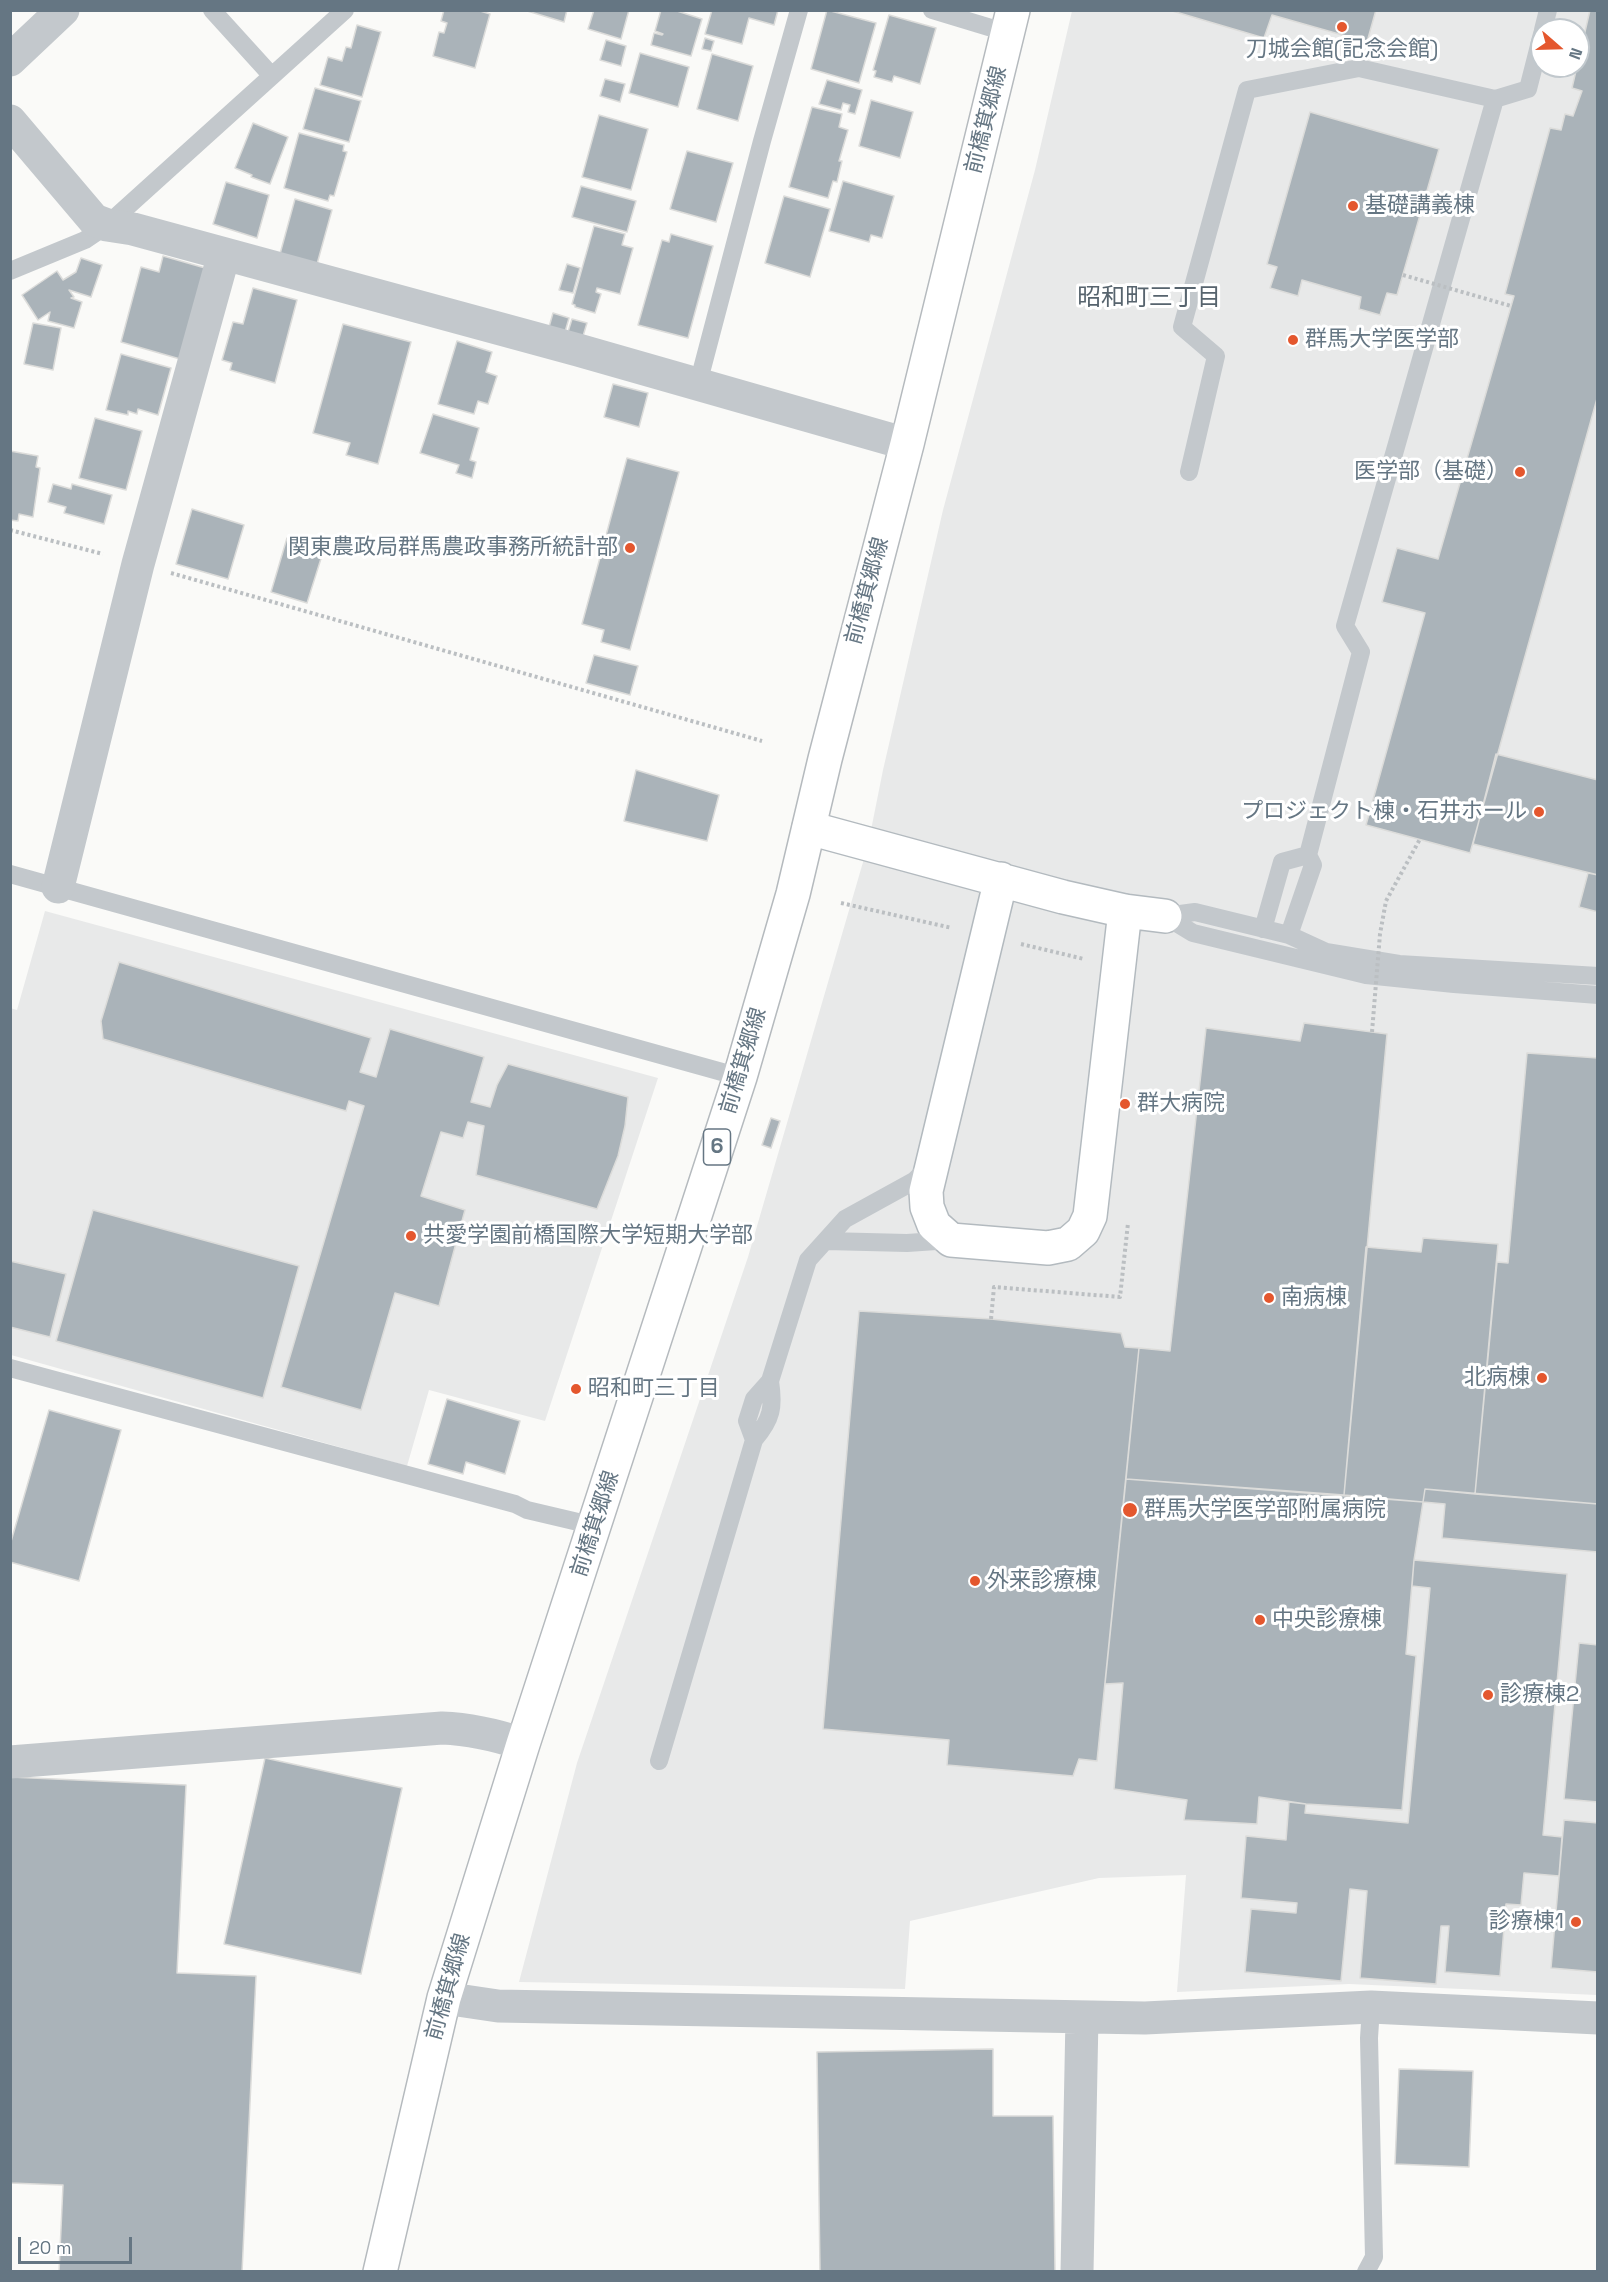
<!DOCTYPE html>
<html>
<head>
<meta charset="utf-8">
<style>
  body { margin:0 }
  #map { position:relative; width:1608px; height:2282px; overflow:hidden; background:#fafaf8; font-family:"Space Grotesk",sans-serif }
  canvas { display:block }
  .frame { position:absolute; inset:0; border:12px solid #657683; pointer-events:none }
  .north { position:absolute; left:1530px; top:18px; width:60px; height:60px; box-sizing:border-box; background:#fff; border:2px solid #c1c8cd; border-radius:50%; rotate:110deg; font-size:16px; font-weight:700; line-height:24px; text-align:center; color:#657683 }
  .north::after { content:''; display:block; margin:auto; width:21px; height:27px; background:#e4572e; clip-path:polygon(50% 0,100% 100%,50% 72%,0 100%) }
  .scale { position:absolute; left:18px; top:2237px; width:114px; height:27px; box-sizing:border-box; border:3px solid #657683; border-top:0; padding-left:8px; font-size:18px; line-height:21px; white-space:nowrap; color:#657683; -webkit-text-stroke:4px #fff; paint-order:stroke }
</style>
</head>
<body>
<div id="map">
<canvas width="1608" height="2282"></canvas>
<div class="frame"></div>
<div class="north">N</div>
<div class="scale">20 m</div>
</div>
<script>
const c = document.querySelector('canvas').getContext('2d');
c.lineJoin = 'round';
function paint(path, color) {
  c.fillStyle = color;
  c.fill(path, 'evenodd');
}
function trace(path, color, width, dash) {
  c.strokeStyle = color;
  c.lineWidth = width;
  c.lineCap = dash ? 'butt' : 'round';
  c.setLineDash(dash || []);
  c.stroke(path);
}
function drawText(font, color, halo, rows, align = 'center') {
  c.font = font + ' "Space Grotesk","Noto Sans JP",sans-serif';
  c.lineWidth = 6;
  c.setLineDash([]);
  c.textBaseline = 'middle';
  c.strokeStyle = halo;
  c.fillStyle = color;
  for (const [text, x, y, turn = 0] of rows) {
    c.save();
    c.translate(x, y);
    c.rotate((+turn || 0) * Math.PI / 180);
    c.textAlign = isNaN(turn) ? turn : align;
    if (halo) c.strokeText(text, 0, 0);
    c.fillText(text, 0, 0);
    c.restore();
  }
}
paint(new Path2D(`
  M1072 11H1597V1995L1349 1984 1177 1992 1186 1875 1099 1878 910 1921 905 1989 519 1982 577 1763 748 1257 868 845 883 770 943 510 1035 170ZM1542 30H1578V66H1542Z
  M45 911 658 1078 545 1421 429 1390 407 1466 11 1355 10 1008 17 1010Z`), '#e8e9e9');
const building = new Path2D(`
  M444 10H477L490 14 475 68 433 56 439 32 444 33 447 23 441 21Z
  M524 10H567L564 22Z
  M594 10H629L621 39 588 29Z
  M661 10H674L702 19 691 56 651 45 654 33 662 35 663 34 655 31Z
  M712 10H778L774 25 749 18 742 44 705 34Z
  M827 10 876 23 859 83 811 69Z
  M1169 10H1376L1367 42 1272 15 1264 38Z
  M1590 10H1598V395L1470 853 1366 825 1425 613 1382 602 1397 548 1438 559 1514 296 1505 294 1550 128 1561 130 1565 114 1573 116 1582 91 1572 88Z
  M889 15 936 28 920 84 894 76 892 82 874 77 876 71 873 70Z
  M357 25 381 32 362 97 320 85 328 57 342 61 346 47 351 48Z
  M705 38 714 41 711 51 702 49Z
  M606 40 626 46 621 66 600 60Z
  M640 53 689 67 678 107 629 93Z
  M712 54 753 66 738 121 697 109Z
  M605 79 625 84 620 102 600 96Z
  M827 80 862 90 855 114 848 112 850 105 843 103 841 110 819 104Z
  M315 88 361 101 349 142 303 129Z
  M871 100 913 112 900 158 859 146Z
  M812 107 842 114 839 127 848 130 839 161H842L837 182 833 181 828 198 789 187Z
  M1310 112 1439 149 1397 295 1387 293 1380 315 1359 309 1361 297 1302 280 1298 296 1270 288 1277 267 1267 264Z
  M599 115 648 129 631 190 582 177Z
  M253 123 288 137 270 184 251 177 252 175 235 168Z
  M299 133 344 145 343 151 347 152 334 196 330 195 328 201 284 188Z
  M687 151 733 163 716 222 670 209Z
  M843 181 894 196 882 238 871 235 869 242 829 231Z
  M226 182 269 195 257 238 213 224Z
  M581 186 636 201 627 232 572 217Z
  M784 196 830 209 810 277 765 263Z
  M295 199 332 210 317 264 280 254Z
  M594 226 625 234 622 245 633 248 620 294 597 288 596 292 601 294 595 313 575 307V305L572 304Z
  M671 234 713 246 688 338 638 325 662 240 669 242Z
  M163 256 205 268 180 359 121 342 141 267 159 272Z
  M81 258 102 265 91 297 69 290 74 297 71 298 82 302 74 328 48 321 50 312 38 320 22 295 57 271 63 280 76 272Z
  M567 264 580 268 573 293 559 290Z
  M253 288 297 300 275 383 230 370 232 363 222 360 233 322 243 324Z
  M553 313 569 318 565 332 549 327Z
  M572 319 587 323 583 336 568 332Z
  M33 323 61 328 53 370 24 364Z
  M343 324 411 342 378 464 346 455 350 443 313 433Z
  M457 341 492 352 486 372 497 376 488 404 478 401 474 414 438 404Z
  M121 354 171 368 158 415 138 409 137 414 128 411V415L106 410Z
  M613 384 648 393 639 427 604 417Z
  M433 414 479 428 470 460 476 462 472 478 456 473 459 465 420 453Z
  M95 418 142 431 126 490 79 478Z
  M10 451 38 456 36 467 40 468 33 517 19 514 18 521 10 520Z
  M627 458 679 472 630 650 601 642 604 630 582 624Z
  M53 484 71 489 72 484 112 495 104 524 64 513 66 507 48 502Z
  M192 509 244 525 228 579 176 564Z
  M287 538 324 549 307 603 271 592Z
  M594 655 638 666 630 695 586 683Z
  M1496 754 1598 780V875L1473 844Z
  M636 770 719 795 707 841 624 821Z
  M1588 873 1598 875V912L1579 907Z
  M119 962 371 1038 360 1072 376 1077 390 1029 484 1057 471 1102 490 1107 497 1085 508 1064 628 1097 625 1126 618 1156 597 1209 476 1175 484 1126 468 1122 463 1138 441 1132 421 1196 465 1210 439 1306 395 1293 361 1410 281 1387 364 1106 349 1101 346 1111 103 1039 101 1021Z
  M1304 1023 1387 1034 1344 1495 1126 1479 1139 1348 1170 1351 1206 1028 1300 1041Z
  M1527 1053 1598 1058V1504L1475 1494 1497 1262 1508 1263Z
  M771 1118 780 1121 771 1148 762 1145Z
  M93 1210 299 1266 263 1398 56 1341Z
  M1423 1238 1498 1244 1475 1494 1425 1489 1423 1502 1344 1495 1366 1247 1421 1252Z
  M10 1261 66 1274 50 1337 10 1327Z
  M859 1311 991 1319 1121 1333 1125 1347 1139 1348 1097 1761 1079 1759 1073 1776 947 1765 949 1740 823 1729Z
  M447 1399 520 1421 505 1474 466 1462 463 1474 428 1464Z
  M49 1410 121 1430 79 1581 10 1562V1545Z
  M1126 1479 1423 1502 1414 1560 1406 1654 1416 1656 1402 1810 1306 1804 1259 1797 1257 1824 1184 1820 1187 1800 1114 1789 1123 1683 1105 1684Z
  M1425 1489 1598 1504V1552L1442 1538 1445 1504 1423 1502Z
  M1414 1560 1567 1574 1543 1835 1562 1837 1559 1876 1524 1873 1521 1905 1506 1904 1500 1976 1445 1972 1449 1926H1441L1436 1984 1360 1978 1367 1891 1350 1889 1341 1981 1245 1972 1251 1909 1296 1913 1297 1903 1241 1898 1246 1836 1286 1840 1289 1802 1306 1804 1305 1813 1408 1823 1430 1588 1412 1586Z
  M1579 1643 1598 1645V1802L1564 1799Z
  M265 1758 402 1788 361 1974 224 1944Z
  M10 1777 186 1785 177 1973 256 1976 242 2272H59L63 2185 10 2183Z
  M1564 1820 1598 1823V1972L1551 1968Z
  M993 2049V2116H1053L1055 2272H820L817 2052Z
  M1399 2069 1473 2071 1469 2167 1395 2164Z`);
paint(building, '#aab3b9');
trace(building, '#dcdcda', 1.5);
const secondary = new Path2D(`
  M809 828 1063 897 1125 911 1165 916
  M1001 879 926 1191 927 1207 934 1225 951 1240 1048 1248 1068 1244 1083 1231 1090 1216 1125 911`);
const primary = new Path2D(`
  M380 2272 444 1998 523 1744 740 1077 793 894 825 759 907 444 1013 10`);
trace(secondary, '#b3babf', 36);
trace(primary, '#b5babe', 36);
trace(new Path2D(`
  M10 530 103 554
  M171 573 762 741
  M841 903 952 928
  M1021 944 1084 959
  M991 1319 994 1287 1120 1297 1128 1223`), '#bbbfc2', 4, [3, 3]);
trace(new Path2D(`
  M212 10 271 75
  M932 10 1008 33
  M1543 30 1548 10
  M1495 99 1528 89 1542 34
  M10 271 85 240 107 225 345 10
  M698 384 762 141 799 10
  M1189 472 1216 356 1182 327 1247 90 1359 68 1495 99 1345 626 1361 652 1308 855 1313 865 1289 935
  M10 874 740 1077
  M1165 916 1193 933 1366 975 1454 984 1598 995
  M1165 916 1195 912 1289 935 1326 952 1399 964 1598 976
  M1263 929 1282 862 1308 855
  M826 1241 907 1243 951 1240
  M10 1368 515 1504 527 1510 595 1526
  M754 1440 747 1421 754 1399 770 1381 808 1260 845 1219 914 1181 929 1166
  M659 1761 754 1440C772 1419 774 1407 770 1381
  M1366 2272 1374 2257 1369 2038 1371 2007`), '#c3c8cc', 18);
trace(new Path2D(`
  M10 60 63 10
  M10 121 94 220 107 225 133 229 578 350 907 444
  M58 887 138 564 224 254
  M10 1762 442 1728C470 1729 496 1735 523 1744
  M444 1998 498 2006 1145 2018 1371 2007 1598 2018
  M1077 2272 1082 2017`), '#c3c8cc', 33);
trace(secondary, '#fff', 33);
trace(primary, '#fff', 33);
trace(new Path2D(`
  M1403 275 1511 306
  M1372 1032 1380 934 1386 901 1420 839`), '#bbbfc2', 4, [3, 3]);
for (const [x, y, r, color] of [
  [1342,27,6,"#e4572e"],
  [1353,206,6,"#e4572e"],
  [1293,340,6,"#e4572e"],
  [1520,472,6,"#e4572e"],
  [630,548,6,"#e4572e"],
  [1539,812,6,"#e4572e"],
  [1125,1104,6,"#e4572e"],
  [411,1236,6,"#e4572e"],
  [1269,1298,6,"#e4572e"],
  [1542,1378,6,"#e4572e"],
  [576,1389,6,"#e4572e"],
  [1130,1510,8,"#e4572e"],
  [975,1581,6,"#e4572e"],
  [1260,1620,6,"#e4572e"],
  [1488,1695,6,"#e4572e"],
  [1576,1922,6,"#e4572e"]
]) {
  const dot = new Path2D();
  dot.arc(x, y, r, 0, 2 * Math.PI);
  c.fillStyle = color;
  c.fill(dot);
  trace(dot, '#fff', 2);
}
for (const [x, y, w] of [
  [717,1147,27]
]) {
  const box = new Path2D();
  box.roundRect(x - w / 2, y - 18, w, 36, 4.5);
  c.fillStyle = '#fff';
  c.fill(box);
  trace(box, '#657683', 1.5);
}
drawText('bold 21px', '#657683', null, [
  ["6",717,1147]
]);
drawText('22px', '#657683', '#fff', [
  ["刀城会館(記念会館)",1342,50,"center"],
  ["基礎講義棟",1365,206],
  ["群馬大学医学部",1305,340],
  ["医学部（基礎）",1508,472,"right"],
  ["関東農政局群馬農政事務所統計部",618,548,"right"],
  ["プロジェクト棟・石井ホール",1527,812,"right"],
  ["群大病院",1137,1104],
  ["共愛学園前橋国際大学短期大学部",423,1236],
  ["南病棟",1281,1298],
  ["北病棟",1530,1378,"right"],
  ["昭和町三丁目",588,1389],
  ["群馬大学医学部附属病院",1144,1510],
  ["外来診療棟",987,1581],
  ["中央診療棟",1272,1620],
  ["診療棟2",1500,1695],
  ["診療棟1",1564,1922,"right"]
], 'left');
drawText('22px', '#657683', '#fff', [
  ["前橋箕郷線",987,120,-76],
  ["前橋箕郷線",868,591,-75],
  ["前橋箕郷線",744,1061,-73],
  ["前橋箕郷線",596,1524,-72],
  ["前橋箕郷線",449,1987,-74]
]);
drawText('24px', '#57646e', '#fff', [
  ["昭和町三丁目",1149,298]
]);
</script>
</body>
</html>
